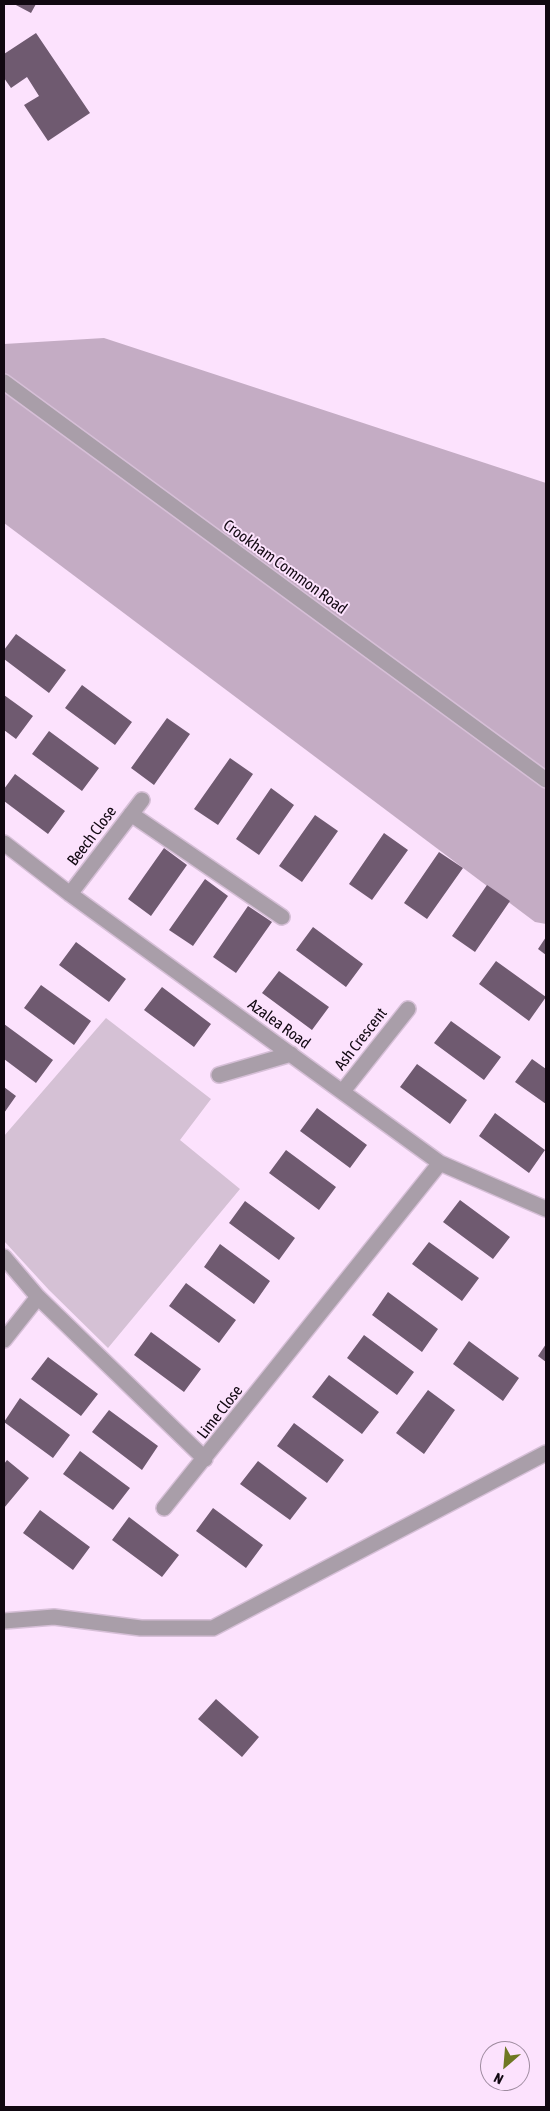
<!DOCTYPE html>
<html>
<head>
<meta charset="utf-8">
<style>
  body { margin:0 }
  #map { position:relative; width:550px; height:2111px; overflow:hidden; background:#fce2fd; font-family:"Asap Condensed",sans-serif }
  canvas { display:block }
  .frame { position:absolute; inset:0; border:5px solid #110811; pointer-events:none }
  .north { position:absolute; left:480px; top:2041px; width:50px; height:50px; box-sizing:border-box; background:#fce2fd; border:1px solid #9e8b9f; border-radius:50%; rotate:207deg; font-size:14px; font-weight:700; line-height:20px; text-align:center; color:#110811 }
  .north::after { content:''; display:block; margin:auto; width:18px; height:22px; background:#6f7823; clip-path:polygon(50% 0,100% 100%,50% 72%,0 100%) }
</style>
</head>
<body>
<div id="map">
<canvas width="550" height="2111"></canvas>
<div class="frame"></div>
<div class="north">N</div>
</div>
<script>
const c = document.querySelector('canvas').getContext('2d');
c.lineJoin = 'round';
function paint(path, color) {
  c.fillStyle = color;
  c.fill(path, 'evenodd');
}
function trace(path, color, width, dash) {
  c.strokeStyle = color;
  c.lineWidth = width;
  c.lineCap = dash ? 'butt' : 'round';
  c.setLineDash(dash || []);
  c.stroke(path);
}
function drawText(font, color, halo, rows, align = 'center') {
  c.font = font + ' "Asap Condensed",sans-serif';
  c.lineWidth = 4;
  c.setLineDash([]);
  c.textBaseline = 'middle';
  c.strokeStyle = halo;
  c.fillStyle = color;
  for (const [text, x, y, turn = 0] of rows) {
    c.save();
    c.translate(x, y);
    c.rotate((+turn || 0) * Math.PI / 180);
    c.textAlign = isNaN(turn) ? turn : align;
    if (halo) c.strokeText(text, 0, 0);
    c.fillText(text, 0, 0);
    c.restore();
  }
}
paint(new Path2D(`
  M106 1018 211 1099 180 1140 240 1189 108 1348 49 1290 4 1241V1136Z`), '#d5c1d5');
paint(new Path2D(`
  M104 338 546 483V924L535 922 4 523V344Z`), '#c4acc4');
paint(new Path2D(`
  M14 4H36L31 13Z
  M36 33 90 113 48 141 24 105 39 96 27 77 11 88 4 78V54Z
  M16 634 66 670 49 693 4 659V650Z
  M82 685 132 722 115 745 65 708Z
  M4 695 33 716 16 739 4 730Z
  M167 718 190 734 154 785 131 768Z
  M49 731 99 768 82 791 32 754Z
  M230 758 253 774 218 825 194 809Z
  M15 774 65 811 48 834 4 801V789Z
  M271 788 294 805 259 855 236 839Z
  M315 815 338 831 302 882 279 866Z
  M384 833 408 850 372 900 349 884Z
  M164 848 187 865 151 916 128 899Z
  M439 852 463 868 427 919 404 903Z
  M205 879 228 896 193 946 169 930Z
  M487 885 510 901 475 952 452 936Z
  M248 906 272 922 236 973 213 957Z
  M313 927 363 964 346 987 296 950Z
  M546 937V955L538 949Z
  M76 942 126 979 109 1002 59 965Z
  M496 961 546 997 529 1021 479 984Z
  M279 971 329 1007 312 1030 262 993Z
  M41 985 91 1021 74 1045 24 1008Z
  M162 987 211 1024 194 1047 144 1010Z
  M451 1021 501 1057 484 1080 434 1043Z
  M4 1024 53 1060 36 1083 4 1059Z
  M532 1059 546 1069V1104L515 1082Z
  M417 1064 467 1100 450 1124 400 1087Z
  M4 1087 16 1096 4 1113Z
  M317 1108 367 1145 350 1168 300 1131Z
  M495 1113 545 1150 529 1173 479 1136Z
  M286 1150 336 1187 319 1210 269 1173Z
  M460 1200 510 1237 493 1259 443 1222Z
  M245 1201 295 1238 279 1260 229 1223Z
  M429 1242 479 1278 462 1301 412 1264Z
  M220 1244 270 1281 254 1304 204 1267Z
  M186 1283 236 1320 219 1343 169 1306Z
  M388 1292 438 1329 422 1352 372 1315Z
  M151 1332 201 1369 184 1392 134 1355Z
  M364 1335 414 1372 397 1395 347 1358Z
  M469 1341 519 1378 503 1401 453 1364Z
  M546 1344V1362L538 1356Z
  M48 1357 98 1394 81 1416 31 1379Z
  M329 1375 379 1412 362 1434 312 1397Z
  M428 1390 455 1410 424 1454 396 1433Z
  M20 1398 70 1435 53 1458 4 1422Z
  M109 1410 158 1446 142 1470 92 1432Z
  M294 1423 344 1460 327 1483 277 1446Z
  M80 1451 130 1488 113 1510 63 1474Z
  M7 1460 29 1478 4 1508V1464Z
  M258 1461 307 1498 290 1520 240 1484Z
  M213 1508 263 1545 246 1568 196 1531Z
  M40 1510 90 1547 73 1570 23 1533Z
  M129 1517 179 1555 162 1577 112 1540Z
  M216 1699 259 1737 242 1757 198 1719Z`), '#6f5a70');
const minor = new Path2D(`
  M4 382 546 780
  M131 814 282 917
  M4 843 70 894 440 1163 546 1209
  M70 894 142 800
  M219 1075 291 1054
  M343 1091 408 1009
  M4 1257 38 1297 205 1459
  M4 1340 38 1297
  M164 1508 440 1163
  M4 1621 54 1617 141 1628H213L546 1453`);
trace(minor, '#d6bfd7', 18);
trace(minor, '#a99ea9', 15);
drawText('16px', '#110811', '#fce2fd', [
  ["Crookham Common Road",285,567,36],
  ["Beech Close",92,836,-53],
  ["Azalea Road",279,1024,36],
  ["Ash Crescent",361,1039,-52],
  ["Lime Close",220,1412,-52]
]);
</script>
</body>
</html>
